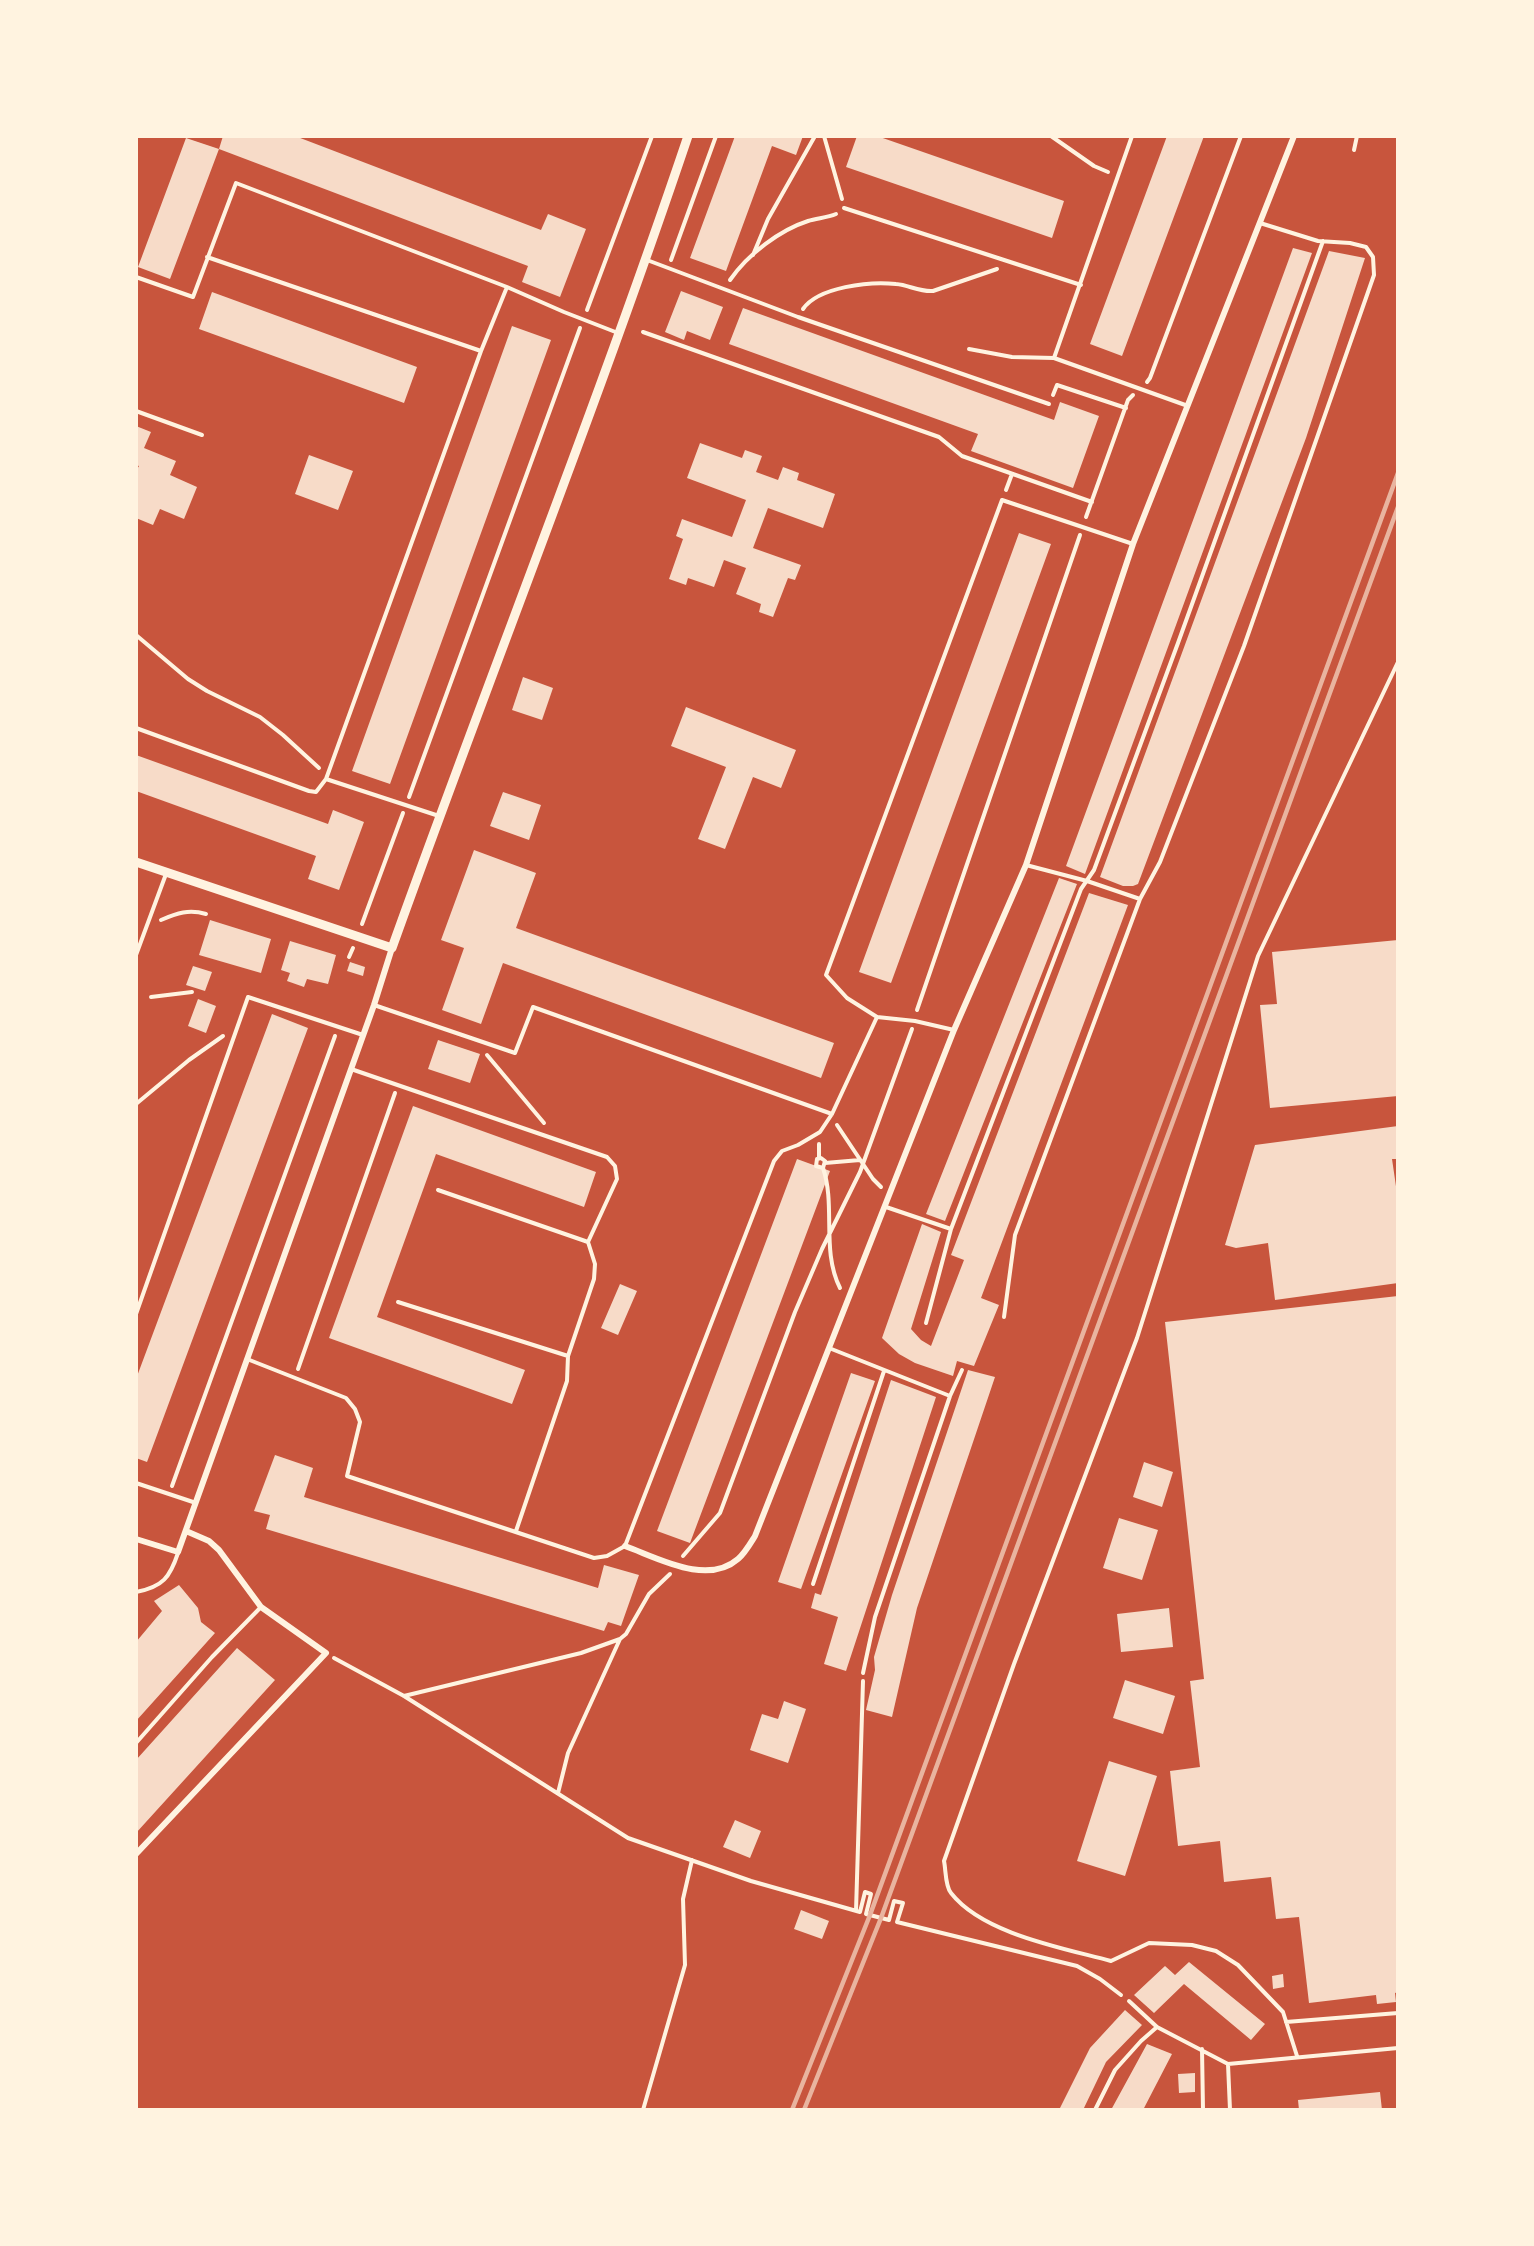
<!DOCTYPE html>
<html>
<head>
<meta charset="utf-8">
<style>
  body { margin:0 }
  #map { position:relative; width:1534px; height:2246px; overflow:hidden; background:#c8553d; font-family:Manrope,sans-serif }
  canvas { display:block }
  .frame { position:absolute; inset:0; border:138px solid #fff3e0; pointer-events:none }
</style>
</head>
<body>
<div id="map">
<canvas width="1534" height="2246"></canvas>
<div class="frame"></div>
</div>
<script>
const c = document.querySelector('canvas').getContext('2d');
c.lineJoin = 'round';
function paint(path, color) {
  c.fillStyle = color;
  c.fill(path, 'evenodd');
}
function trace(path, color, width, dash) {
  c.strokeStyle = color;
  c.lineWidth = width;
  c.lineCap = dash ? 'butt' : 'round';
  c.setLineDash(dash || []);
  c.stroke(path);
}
paint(new Path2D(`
  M223 136H295L541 230 548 214 586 229 560 297 522 282 528 266 219 149Z
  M735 136H803L796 155 772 146 726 271 690 258Z
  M857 136H877L1064 201 1052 238 846 167Z
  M1167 136H1204L1122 356 1090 344Z
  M186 138 219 149 170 279 138 267Z
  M1293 248 1312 253 1085 874 1066 866Z
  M1329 251 1365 258 1306 438 1138 884 1133 886H1123L1100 877Z
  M681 291 723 307 710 340 687 331 684 340 665 332Z
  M212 292 417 367 404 403 199 329Z
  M743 308 1054 420 1060 402 1099 416 1073 488 971 451 978 434 729 344Z
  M512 326 551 340 390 784 352 771Z
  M136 426 151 432 144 448 176 461 170 475 197 487 184 519 160 509 153 525 136 518V471L139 466 136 465Z
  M700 443 742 458 745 450 762 456 756 472 778 480 783 467 799 473 797 480 835 494 823 528 768 508 753 548 801 565 795 580 788 578 773 617 759 612 761 604 736 594 746 568 724 560 714 587 688 578 686 585 669 579 683 539 676 536 682 519 732 537 746 500 687 478Z
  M309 455 353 471 338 510 295 494Z
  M1019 533 1051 544 891 983 859 972Z
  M523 677 553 688 542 720 512 710Z
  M686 707 796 750 781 788 753 777 725 849 698 839 726 767 671 746Z
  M136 755 328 824 333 810 364 822 339 890 308 879 316 856 136 791Z
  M503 792 541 805 529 840 490 826Z
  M474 850 536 873 516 928 834 1043 821 1078 503 963 481 1024 442 1010 464 948 441 940Z
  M1059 878 1077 884 945 1221 926 1214Z
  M1089 893 1128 905 981 1298 999 1305 974 1366 957 1361 953 1376 915 1363 899 1354 882 1338 922 1224 941 1232 911 1329 921 1340 931 1346 964 1260 951 1255Z
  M210 920 271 939 261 973 199 955Z
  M1398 940V1096L1270 1108 1260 1005 1277 1004 1272 952Z
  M290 941 336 955 328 984 307 979 304 987 287 981 290 973 281 970Z
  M350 962 365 967 363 976 347 971Z
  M193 966 212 972 205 991 186 985Z
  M198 999 216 1006 206 1033 188 1026Z
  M272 1014 308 1028 147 1462 136 1458V1379Z
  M438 1040 480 1054 470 1083 428 1069Z
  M413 1106 596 1172 584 1207 436 1154 377 1317 525 1370 512 1404 329 1338Z
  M1398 1126V1159H1392L1398 1200V1283L1275 1300 1268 1243 1236 1248 1225 1245 1255 1145Z
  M797 1159 830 1171 690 1543 657 1531Z
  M620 1284 637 1291 618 1335 601 1328Z
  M1398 1296V1992L1395 1993 1396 2002 1377 2004 1376 1995 1309 2003 1299 1917 1276 1919 1271 1877 1224 1882 1220 1841 1178 1846 1170 1771 1200 1767 1190 1681 1204 1679 1165 1322Z
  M968 1370 995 1377 917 1608 892 1717 866 1710 875 1670 874 1657 892 1595Z
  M851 1373 875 1381 801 1589 778 1582Z
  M891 1380 936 1397 846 1671 824 1664 838 1617 811 1608 815 1593 821 1595Z
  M275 1455 313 1468 304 1497 598 1588 604 1565 639 1575 621 1626 608 1622 604 1631 266 1529 270 1515 254 1511Z
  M1144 1462 1173 1472 1162 1507 1133 1497Z
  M1119 1518 1158 1530 1142 1580 1103 1568Z
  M179 1585 198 1608 201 1622 215 1633 136 1721V1642L162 1611 154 1601Z
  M1169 1608 1173 1647 1121 1652 1117 1614Z
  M237 1648 275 1680 136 1833V1760Z
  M1125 1680 1175 1696 1163 1734 1113 1718Z
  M784 1701 806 1709 788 1763 750 1750 762 1714 778 1719Z
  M1109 1761 1157 1776 1125 1876 1077 1861Z
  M735 1820 761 1831 750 1858 723 1847Z
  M801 1910 829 1921 822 1939 794 1929Z
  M1189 1962 1265 2024 1251 2040 1184 1984 1154 2013 1134 1995 1165 1966 1175 1975Z
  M1283 1974 1284 1987 1273 1989 1272 1976Z
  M1125 2010 1142 2025 1106 2062 1083 2110H1059L1090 2048Z
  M1147 2044 1172 2054 1143 2110H1111Z
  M1195 2073V2092L1179 2093 1178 2074Z
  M1380 2092 1382 2110H1299L1298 2100Z`), '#f7dbc8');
trace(new Path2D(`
  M824 136 842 199
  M1051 136 1094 166 1108 172
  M753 255 768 219 815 136
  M671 260 716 136
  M730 280C748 254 780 230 808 221 817 218 827 218 836 214
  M803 309C818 287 870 281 896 284 909 285 919 292 933 291L997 269
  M587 310 652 136
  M643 332 939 437 962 456 1092 502
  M1147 382 1150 378 1241 136
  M1053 395 1057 385 1126 408
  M1006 490 1012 474
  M1086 517 1128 400 1133 395
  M136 635 188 679 207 691 260 717 283 735 319 768
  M409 797 580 328
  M161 920C177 913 189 909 206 914
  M362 924 403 813
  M349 957 353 948
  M151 997 192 992
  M917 1010 1080 535
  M487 1055 544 1123
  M136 1104 189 1060 223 1036
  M837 1125 873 1179 881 1187
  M819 1158V1144
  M825 1163 860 1160
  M823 1168 816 1166 817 1159 821 1158 825 1161 823 1168C836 1206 821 1250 840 1288
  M298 1369 395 1093
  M172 1486 335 1036
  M683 1556 720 1513 795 1312 822 1249 860 1172 912 1029
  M334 1658 404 1696 628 1838 751 1881 860 1912 865 1892 871 1894 866 1914 889 1920 894 1901 903 1903 897 1922 1077 1966 1100 1979 1121 1995
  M404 1696 581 1653 620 1639 626 1634 649 1594 670 1574
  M558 1793 568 1753 620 1639
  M856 1911 863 1681
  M643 2110 685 1965 683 1899 692 1860`), '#fff3e0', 4);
trace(new Path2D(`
  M1354 150 1357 136
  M844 208 1081 285
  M207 257 481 351
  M647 260 798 317 1049 404
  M136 277 193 297 236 183 507 287 564 312 618 333
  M969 349 1012 357 1054 358 1188 406
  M1054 358 1132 136
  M136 411 202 435
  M136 728 309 791 316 792 326 779 439 816
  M326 779 481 351 507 287
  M1026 865 1087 881 1140 899
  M136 955 166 874
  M374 1005 515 1053 533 1007 832 1114
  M954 1030 915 1021 877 1017 847 998 826 975 1002 500 1133 544
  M351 1069 607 1157 615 1166 617 1179 588 1242 595 1264 594 1279 568 1356 567 1381 516 1531
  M438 1190 588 1242
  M886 1207 951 1229 926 1323
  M951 1229 1081 889 1094 870 1178 643 1323 241
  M398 1302 568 1356
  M136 1314 248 997 363 1035
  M1004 1317 1015 1235 1140 899 1160 862 1244 646 1374 275 1373 257 1366 247 1350 243 1318 241 1260 223
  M829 1348 950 1396 875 1617 863 1673
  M247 1359 346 1398 355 1409 360 1422 347 1476 594 1558 607 1556 625 1546 774 1161 782 1151 798 1145 820 1132 832 1114 877 1017
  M950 1396 962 1370
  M136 1483 196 1503
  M813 1584 884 1371
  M136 1592C163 1587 170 1577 178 1553
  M136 1743 212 1657 261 1607
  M1129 2001 1157 2027 1228 2064
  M1286 2022 1398 2013
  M1202 2049 1203 2110
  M1297 2056 1283 2012 1238 1965 1216 1951 1192 1945 1149 1943 1111 1961C1063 1948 983 1934 951 1893 945 1886 946 1870 944 1861L1014 1664 1137 1338 1258 956 1398 662
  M1095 2110 1115 2070 1141 2041 1157 2027
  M1230 2110 1228 2064 1398 2048`), '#fff3e0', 4);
trace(new Path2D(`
  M136 1539 178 1552 374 1005 392 948
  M625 1546C658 1558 707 1586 738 1559 745 1553 750 1544 755 1536L954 1030 1026 865 1133 544 1294 136
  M136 1854 326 1653 261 1607 219 1550 209 1541 186 1531`), '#fff3e0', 6);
trace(new Path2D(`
  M136 862 392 948C489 677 596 409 688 136`), '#fff3e0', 9);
trace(new Path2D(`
  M792 2110 870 1915 1398 473
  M804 2110 881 1918 1398 507`), '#e9b49f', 4.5);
</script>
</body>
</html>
